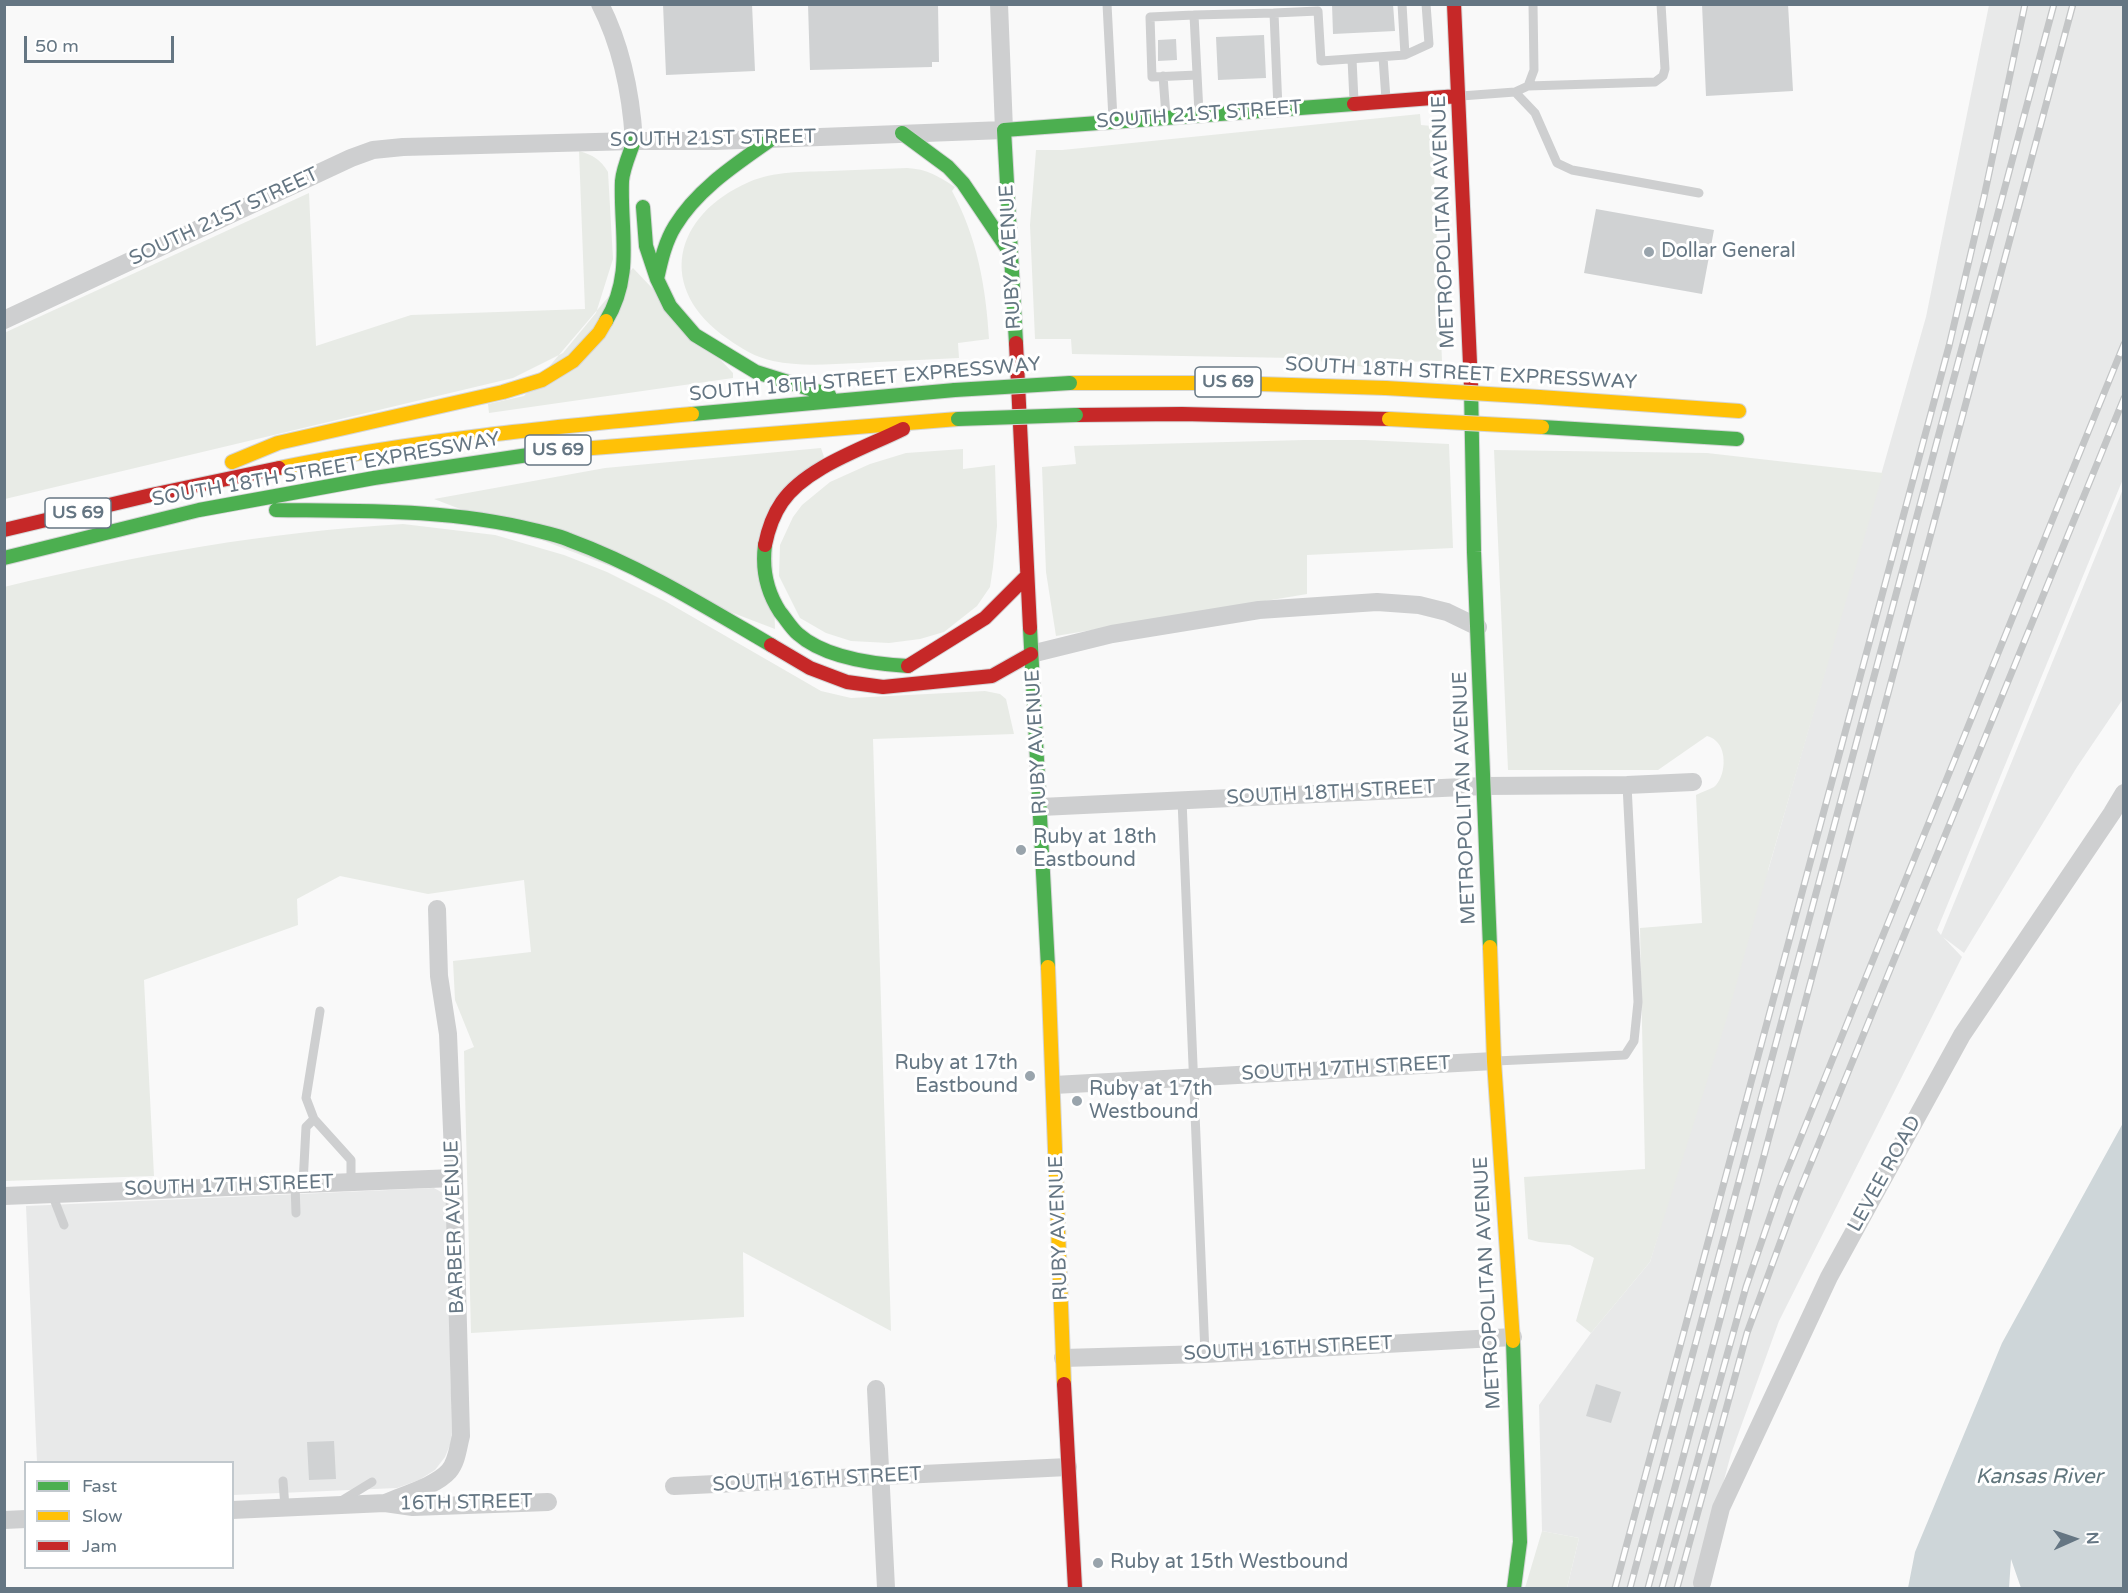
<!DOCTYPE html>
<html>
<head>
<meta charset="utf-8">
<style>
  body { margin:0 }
  #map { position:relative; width:2128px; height:1593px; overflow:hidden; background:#f9f9f9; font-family:"Varela Round",sans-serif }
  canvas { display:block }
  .frame { position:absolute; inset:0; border:6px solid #657683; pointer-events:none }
  .legend { position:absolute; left:24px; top:1461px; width:210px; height:108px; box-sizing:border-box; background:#fff; border:2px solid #c1c8cd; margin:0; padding:8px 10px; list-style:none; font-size:18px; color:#657683 }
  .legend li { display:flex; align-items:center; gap:12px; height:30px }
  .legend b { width:30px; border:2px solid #c1c8cd }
  .north { position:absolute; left:2044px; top:1509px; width:60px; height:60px; -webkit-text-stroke:4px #fff; paint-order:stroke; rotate:87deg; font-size:16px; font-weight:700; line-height:24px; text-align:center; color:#657683 }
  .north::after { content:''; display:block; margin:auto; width:21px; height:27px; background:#657683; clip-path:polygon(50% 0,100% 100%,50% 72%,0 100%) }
  .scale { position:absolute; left:24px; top:36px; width:150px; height:27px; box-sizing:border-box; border:3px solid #657683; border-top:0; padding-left:8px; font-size:18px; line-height:21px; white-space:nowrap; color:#657683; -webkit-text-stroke:4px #fff; paint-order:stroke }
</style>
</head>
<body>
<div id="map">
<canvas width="2128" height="1593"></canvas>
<div class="frame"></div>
<ul class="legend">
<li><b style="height:8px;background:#4caf50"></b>Fast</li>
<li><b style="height:8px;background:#ffc107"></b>Slow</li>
<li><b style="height:8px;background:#c62828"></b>Jam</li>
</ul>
<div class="north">N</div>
<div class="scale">50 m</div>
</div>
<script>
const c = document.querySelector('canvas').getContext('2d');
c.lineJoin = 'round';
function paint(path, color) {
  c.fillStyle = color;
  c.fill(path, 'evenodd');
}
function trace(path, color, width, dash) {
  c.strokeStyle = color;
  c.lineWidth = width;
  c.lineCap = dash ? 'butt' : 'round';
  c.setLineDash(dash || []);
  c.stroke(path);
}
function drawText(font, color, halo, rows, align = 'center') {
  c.font = font + ' "Varela Round",sans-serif';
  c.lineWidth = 6;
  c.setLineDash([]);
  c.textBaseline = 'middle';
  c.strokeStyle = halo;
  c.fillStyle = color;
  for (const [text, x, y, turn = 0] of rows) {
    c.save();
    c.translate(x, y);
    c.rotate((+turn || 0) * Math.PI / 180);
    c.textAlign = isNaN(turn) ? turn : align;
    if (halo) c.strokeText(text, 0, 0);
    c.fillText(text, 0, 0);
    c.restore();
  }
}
paint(new Path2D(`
  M1989 5H2123V479L1937 930 1941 935 2123 489V699L2077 767 1964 953 1943 937 1962 957 1779 1321 1731 1454 1695 1588H1567L1579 1538 1542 1531 1539 1405 1591 1333 1650 1262 1766 871H1768L1926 317Z
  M434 1188 443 1193 447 1205 452 1440 445 1457 435 1470 419 1480 397 1488 233 1495 232 1462H37L26 1206Z`), '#e8e9e9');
paint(new Path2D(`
  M1420 114 1421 125 1432 126 1442 361 1397 362V371L1293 358 1072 354 1071 339H1035L1030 225 1036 150H1062Z
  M579 151C593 155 600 159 608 172L613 259 596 313 563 353 513 378 5 499 4 333 309 193 316 346 411 315 585 309Z
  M907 168C927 169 938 176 955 187L952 191C977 237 986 287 989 339L958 343 959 358C925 360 892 361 859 363 830 364 801 367 773 361 755 357 742 349 728 339 655 289 673 215 749 182 774 171 803 172 830 171 855 170 881 169 907 168Z
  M633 268 733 373V378L489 413 488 404 524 396Z
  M1304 440H1365L1449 444 1453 548 1307 555V594L1056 636 1046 572 1042 467 1076 464 1074 446Z
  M821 448 824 457 771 504 775 629 434 499 605 468Z
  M963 449V469L995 465 997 526 993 567 990 587 977 606 944 632 920 639 889 643 851 641 826 633 800 618 779 576 780 545 793 517 802 505 830 482 870 464 906 453Z
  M1494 450 1707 453 1883 473 1769 867 1726 1021 1650 1262 1591 1333 1576 1321 1594 1258 1570 1245 1539 1242 1528 1239 1524 1177 1645 1169 1640 928 1702 923 1696 795C1701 792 1709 790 1714 787 1726 777 1727 750 1716 741 1713 738 1710 737 1707 736L1658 770H1508Z
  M403 524 495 535 564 555 607 572 665 601 821 691 851 698 985 691 1000 694 1006 699 1014 734 873 739 891 1331 743 1252 744 1317 471 1333 464 1051 474 1047 455 1000 453 961 531 952 524 880 428 894 340 876 297 899 298 925 144 980 154 1176 5 1181 4 587C137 555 267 532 403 524Z
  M1542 1531 1579 1538 1567 1588H1525Z`), '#e8ebe6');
paint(new Path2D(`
  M2123 1123V1588H2021L2011 1559 2009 1588H1908L1915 1552 2002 1343Z`), '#ced6d9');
paint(new Path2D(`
  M663 4H752L755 71 666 75Z
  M808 4H938L939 62H932V67L810 70Z
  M1332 4H1393L1395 31 1333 34Z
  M1702 4H1788L1793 91 1706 96Z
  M1264 35 1266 78 1218 80 1216 37Z
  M1176 39 1177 60 1158 61V40Z
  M1596 209 1714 230 1702 294 1584 273Z
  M1596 1384 1621 1392 1611 1423 1586 1416Z
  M334 1441 336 1479 309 1480 307 1442Z`), '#d0d2d3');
const fast = new Path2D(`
  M902 133 948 167 963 183 1011 254
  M643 207 646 246 657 279 670 306 695 335 756 372 829 395
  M657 279C661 261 665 242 675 226 698 188 738 163 773 138
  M606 321C634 275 620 231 622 181 623 168 630 153 634 141
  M1016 343 1004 130 1354 104
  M1471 386 1474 552 1490 947
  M692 414 955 390
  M1542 427 1737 439
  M276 510C363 511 450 509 534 530 546 533 558 535 569 540 640 566 706 607 771 645
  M765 545C762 568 767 592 780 612 786 619 791 628 798 634 825 658 873 664 908 666
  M4 558 199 510 374 478 555 451
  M1030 628 1048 967
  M1513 1341 1520 1542 1514 1588`);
const slow = new Path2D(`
  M1070 383H1228L1386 388
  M1539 397 1739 411
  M555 451 958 419
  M232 462 278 443 503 392 542 380 573 361 599 333 606 321
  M279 468C415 440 553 427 692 414
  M1490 947 1494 1061 1513 1341
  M1048 967 1064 1384`);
const jam = new Path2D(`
  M1454 4 1471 386
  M1354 104 1458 96
  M1016 343 1030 628
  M1076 415 1182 414 1389 419
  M4 530 151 495 279 468
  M765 545C768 530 773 515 782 502 806 467 865 448 903 429
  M771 645 810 668 847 682 883 687 992 676 1031 654
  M908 666 985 618 1027 576
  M1064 1384 1075 1588`);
trace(fast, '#d5d6d7', 16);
trace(slow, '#d5d6d7', 16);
trace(jam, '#d5d6d7', 16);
trace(new Path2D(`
  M1107 4 1113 119
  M1194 15 1150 17 1152 77 1197 75
  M1405 55 1429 44 1426 4
  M1383 57 1386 99
  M1352 59 1354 101
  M1163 76 1166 116
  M1528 86 1534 70 1533 4
  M1515 92 1535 113 1557 163 1572 170 1699 193
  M1461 96 1515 92 1528 86 1655 82 1663 76 1665 69 1661 4
  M1278 109 1274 13 1318 11 1321 61 1405 55 1402 4
  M1199 113 1194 15 1274 13
  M1182 800 1205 1354
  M320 1011 306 1098 314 1119 351 1160V1182
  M1496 1061 1625 1055 1634 1041 1638 1002 1627 785
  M295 1184 296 1213
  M303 1184 306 1127 314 1119
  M52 1194 64 1225
  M283 1481 285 1507
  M341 1501 372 1482`), '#cecfd0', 9);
trace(new Path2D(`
  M600 4C622 47 631 93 634 141
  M4 320 351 158 373 150 403 147 634 141H715L1004 130 999 4
  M1031 654 1112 634 1259 610 1377 602 1419 605 1447 612 1478 627
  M1041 807 1484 786 1627 785 1693 782
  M1054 1085 1494 1061
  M4 1196 454 1178
  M1063 1358 1205 1354 1513 1337
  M876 1389 886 1588
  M674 1486 1068 1467
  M385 1503C403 1495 436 1486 449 1471 457 1462 458 1447 461 1436L454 1178 448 1034 439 976 437 909
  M232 1510 385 1503 413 1507 548 1502
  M4 1520 26 1519
  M1702 1583 1721 1508 1829 1277 1962 1035 2112 813 2124 793`), '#cecfd0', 18);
trace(fast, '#4caf50', 14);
trace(slow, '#ffc107', 14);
trace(jam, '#c62828', 14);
const rail = new Path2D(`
  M1615 1588 1949 346 1984 197 2025 4
  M1630 1588 2054 4
  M1648 1588 2073 4
  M1662 1588 1746 1287 1780 1188 2124 344
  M1677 1588 1747 1333 1797 1197 2124 398`);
trace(rail, '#c3c5c6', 7);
trace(rail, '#fff', 4.5, [14]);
const fastBridge = new Path2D(`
  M955 390 1070 383
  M958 419 1076 415`);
const slowBridge = new Path2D(`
  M1386 388 1539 397
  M1389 419 1542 427`);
trace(fastBridge, '#d5d6d6', 16, []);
trace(slowBridge, '#d5d6d6', 16, []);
trace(fastBridge, '#4caf50', 14);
trace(slowBridge, '#ffc107', 14);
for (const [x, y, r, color] of [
  [1649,252,6,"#99a4ac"],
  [1021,850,6,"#99a4ac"],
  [1030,1076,6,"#99a4ac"],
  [1077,1101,6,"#99a4ac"],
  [1098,1563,6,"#99a4ac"]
]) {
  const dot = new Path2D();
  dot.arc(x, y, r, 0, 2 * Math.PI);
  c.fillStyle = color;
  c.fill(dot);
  trace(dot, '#fff', 2);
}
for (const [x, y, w] of [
  [1228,382,66],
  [558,450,66],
  [78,513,66]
]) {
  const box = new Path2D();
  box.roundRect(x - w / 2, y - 15, w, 30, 4.5);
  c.fillStyle = '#fff';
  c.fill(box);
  trace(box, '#657683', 1.5);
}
drawText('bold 18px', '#657683', null, [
  ["US 69",1228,382],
  ["US 69",558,450],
  ["US 69",78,513]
]);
drawText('20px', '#657683', '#fff', [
  ["SOUTH 21ST STREET",1199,115,-4],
  ["SOUTH 21ST STREET",713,139,-1],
  ["SOUTH 21ST STREET",224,217,-25],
  ["METROPOLITAN AVENUE",1444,222,-92],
  ["RUBY AVENUE",1011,257,-93],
  ["SOUTH 18TH STREET EXPRESSWAY",1461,374,3],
  ["SOUTH 18TH STREET EXPRESSWAY",865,380,-5],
  ["SOUTH 18TH STREET EXPRESSWAY",326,470,-10],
  ["RUBY AVENUE",1037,742,-93],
  ["SOUTH 18TH STREET",1331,793,-3],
  ["METROPOLITAN AVENUE",1465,798,-92],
  ["SOUTH 17TH STREET",1346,1069,-3],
  ["LEVEE ROAD",1885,1174,-61],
  ["SOUTH 17TH STREET",229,1186,-2],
  ["BARBER AVENUE",455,1227,-92],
  ["RUBY AVENUE",1059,1228,-92],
  ["METROPOLITAN AVENUE",1488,1283,-93],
  ["SOUTH 16TH STREET",1288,1349,-3],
  ["SOUTH 16TH STREET",817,1480,-3],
  ["16TH STREET",466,1503,-1]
]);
drawText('20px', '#657683', '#fff', [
  ["Dollar General",1661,252],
  ["Ruby at 18th",1033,838],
  ["Eastbound",1033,861],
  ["Ruby at 17th",1018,1064,"right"],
  ["Eastbound",1018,1087,"right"],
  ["Ruby at 17th",1089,1090],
  ["Westbound",1089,1113],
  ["Ruby at 15th Westbound",1110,1563]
], 'left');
drawText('italic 21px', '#60757c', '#fff', [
  ["Kansas River",2039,1477]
]);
</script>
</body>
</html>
